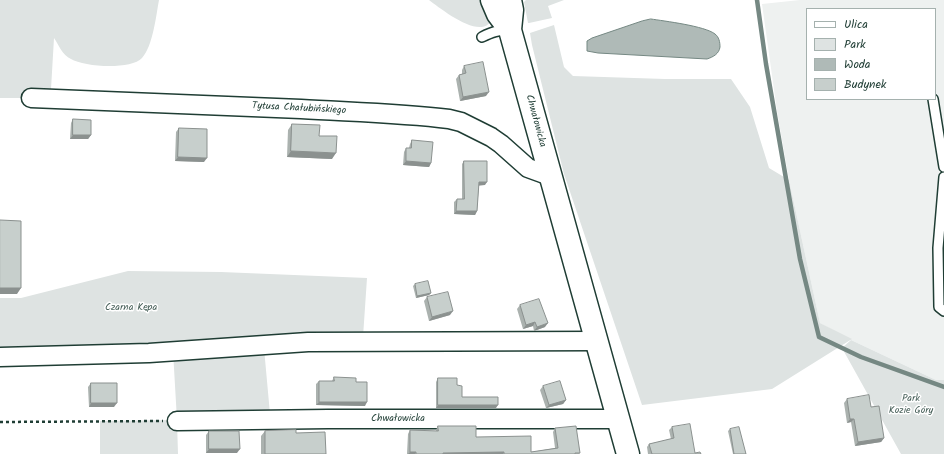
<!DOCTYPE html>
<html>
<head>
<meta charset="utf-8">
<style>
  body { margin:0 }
  #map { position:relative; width:944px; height:454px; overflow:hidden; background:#fff; font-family:Kalam,sans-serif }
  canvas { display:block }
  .legend { position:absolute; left:806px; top:8px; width:130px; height:92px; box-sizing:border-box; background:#fff; border:1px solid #a5b1ae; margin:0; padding:5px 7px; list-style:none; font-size:12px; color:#1f3d34 }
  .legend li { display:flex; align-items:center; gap:8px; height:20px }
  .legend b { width:20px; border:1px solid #a5b1ae }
</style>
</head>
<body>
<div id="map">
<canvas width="944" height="454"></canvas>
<ul class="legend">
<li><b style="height:5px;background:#fff"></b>Ulica</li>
<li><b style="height:11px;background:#dee3e2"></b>Park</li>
<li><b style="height:11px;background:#afbab7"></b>Woda</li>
<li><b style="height:11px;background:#c7cfcc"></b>Budynek</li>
</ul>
</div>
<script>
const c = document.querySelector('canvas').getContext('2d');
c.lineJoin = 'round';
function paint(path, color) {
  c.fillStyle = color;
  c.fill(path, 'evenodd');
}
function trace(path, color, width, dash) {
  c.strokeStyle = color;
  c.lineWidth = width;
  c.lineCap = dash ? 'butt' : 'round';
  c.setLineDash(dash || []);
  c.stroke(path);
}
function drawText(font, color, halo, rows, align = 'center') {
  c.font = font + ' Kalam,sans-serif';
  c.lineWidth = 3;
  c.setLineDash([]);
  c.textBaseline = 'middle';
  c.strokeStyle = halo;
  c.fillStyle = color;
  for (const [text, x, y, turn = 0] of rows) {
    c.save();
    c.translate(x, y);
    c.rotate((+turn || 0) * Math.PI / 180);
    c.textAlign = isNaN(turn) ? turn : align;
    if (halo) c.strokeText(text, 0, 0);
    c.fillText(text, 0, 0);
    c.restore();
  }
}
paint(new Path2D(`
  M800 0H944V380H936L851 340 820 323 789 180 777 111 762 4ZM807 9H935V99H807Z`), '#eef1f0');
paint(new Path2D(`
  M0 0H159C156 16 153 46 142 58 131 70 84 67 71 59 62 55 59 45 54 38L51 89 25 98H0Z
  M429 0H486L491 21C480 40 441 9 429 0Z
  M526 0H564L548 6 552 18 529 23H528L524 2Z
  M554 25 564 67 573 76 665 79H731L750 107 769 168 789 180 820 323 852 339 772 389 642 405 564 174 532 45 530 33Z
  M128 271 221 272 367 278 363 337 0 349V298H21Z
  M851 340 936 380H944V454H901L842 348Z
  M264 348 270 414 177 421 178 454H100V421L177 420 173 351Z`), '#dee3e2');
const water = new Path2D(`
  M651 19C664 21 705 26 715 34 719 37 720 42 720 47 719 54 713 57 707 59L598 53 587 51V41L592 38 642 21Z`);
paint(water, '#afbab7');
trace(water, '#758883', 1);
trace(new Path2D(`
  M757 0 766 64 800 259 819 337 861 357 944 387`), '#758883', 4.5);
const service = new Path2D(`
  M482 37C492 32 498 30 509 30
  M933 99 944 167
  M944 177 938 248 939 307 944 311`);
const minor = new Path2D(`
  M31 98C121 102 211 105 301 109 350 112 400 113 449 119L461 122 491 137 501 144 528 168 550 176
  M0 357 149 353 308 342 596 341
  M177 421 328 419H618`);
const secondary = new Path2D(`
  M492 0 498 14 510 30
  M510 0 512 10 510 30 628 454`);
trace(service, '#1f3d34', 12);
trace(minor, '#1f3d34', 21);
trace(secondary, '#1f3d34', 25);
trace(new Path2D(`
  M0 422 163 421`), '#1f3d34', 2.5, [3, 3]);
trace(service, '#fff', 9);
trace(minor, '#fff', 18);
trace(secondary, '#fff', 22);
paint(new Path2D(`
  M464 66 486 96 460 101 456 79 459 75 462 74V70Z
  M73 119 91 135 88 139H70L71 123Z
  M292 124 319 136 332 159 287 157 288 130Z
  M179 128 204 162 175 161 176 132Z
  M412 140 431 163 429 167 403 165 404 152 406 148H409L410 144Z
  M464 161 485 185H479L477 211 475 215 454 214V202L457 199H462V164Z
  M415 284 431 293 429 295 416 298 413 286Z
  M427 297 450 315 429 321 424 301Z
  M520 305 545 327 534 331 533 326 523 329 517 309Z
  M334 377 356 382 365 406 316 405V384L319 381H332Z
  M438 378 457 385 462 397 496 408H436V382Z
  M91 383 114 407H89L88 387Z
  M543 386 566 400 563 404 546 408 540 390Z
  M847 399 871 407 884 438 881 442 855 446 851 422 847 423 844 403Z
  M438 426 476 437 531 452 555 448 553 432 555 428 580 453 579 454H407L408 434 410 430 436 431V430Z
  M672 427 695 453 701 454H648L647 447 649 444 671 439 669 430Z
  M730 429 746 454H733L728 431Z
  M209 431 237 453H206V435Z
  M265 431 296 433 326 454H261V436Z`), '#abb2af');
paint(new Path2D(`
  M489 92 486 96 460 101 463 97Z
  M73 135H91L88 139H70Z
  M291 151 336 153 332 159 287 157Z
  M178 157 207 158 204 162 175 161Z
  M406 161 431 163 429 167 403 165Z
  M479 182H487L485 185 476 186Z
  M456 211H477L475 215 454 214Z
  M0 288H21L17 294H0Z
  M431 293 429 295 416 298 417 296Z
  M453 311 450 315 429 321 432 317Z
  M535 322 533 326 523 329 526 325Z
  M548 323 545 327 534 331 537 327Z
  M566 400 563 404 546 408 549 405Z
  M319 402H367L365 406 316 405Z
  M91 403H117L114 407H89Z
  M438 405H498L496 408H436Z
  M850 419H854L851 422 847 423Z
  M884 438 881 442 855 446 858 442Z
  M209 449H240L237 453H206Z
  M410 452H416L415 454H408Z
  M504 452 503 454H443V453Z`), '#8b918f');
const building = new Path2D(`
  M483 62 489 92 463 97 459 75 466 73 464 66Z
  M73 119 91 120V135H73Z
  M292 124 320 125 319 136H337L336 153 291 151Z
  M179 128 207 129V158L178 157Z
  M412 140 433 142 431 163 406 161V148H411Z
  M464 161H487V182H479L477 211H456L457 199H464Z
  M0 220 21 221V288H0Z
  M428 281 431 293 417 296 415 284Z
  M448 292 453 311 432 317 427 297Z
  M539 299 548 323 537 327 535 322 526 325 520 305Z
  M334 377 356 378V382H367V402H319V381H334Z
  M438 378H457V385L462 386V397H498V405H438Z
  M560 381 566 400 549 405 543 386Z
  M91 383H117V403H91Z
  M869 395 871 407 879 406 884 438 858 442 854 419H850L847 399Z
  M690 424 695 453 700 452 701 454H652L649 444 674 438 672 427Z
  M438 426H476V437L531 436V452L558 448 555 428 576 426 580 453H575V454H504V452L443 453V454H416V452H410V430L438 431Z
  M739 427 746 454H734L730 429Z
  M296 430V433L325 432 326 454H265V431Z
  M209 431H239L240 449H209Z`);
paint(building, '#c7cfcc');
trace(building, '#8b918f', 1);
drawText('10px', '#1f3d34', '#fff', [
  ["Tytusa Chałubińskiego",299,109,3],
  ["Chwałowicka",535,121,75],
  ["Chwałowicka",398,419]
]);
drawText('10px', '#455e57', '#fff', [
  ["Czarna Kępa",131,308],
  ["Park",911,399],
  ["Kozie Góry",911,411]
]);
</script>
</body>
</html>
